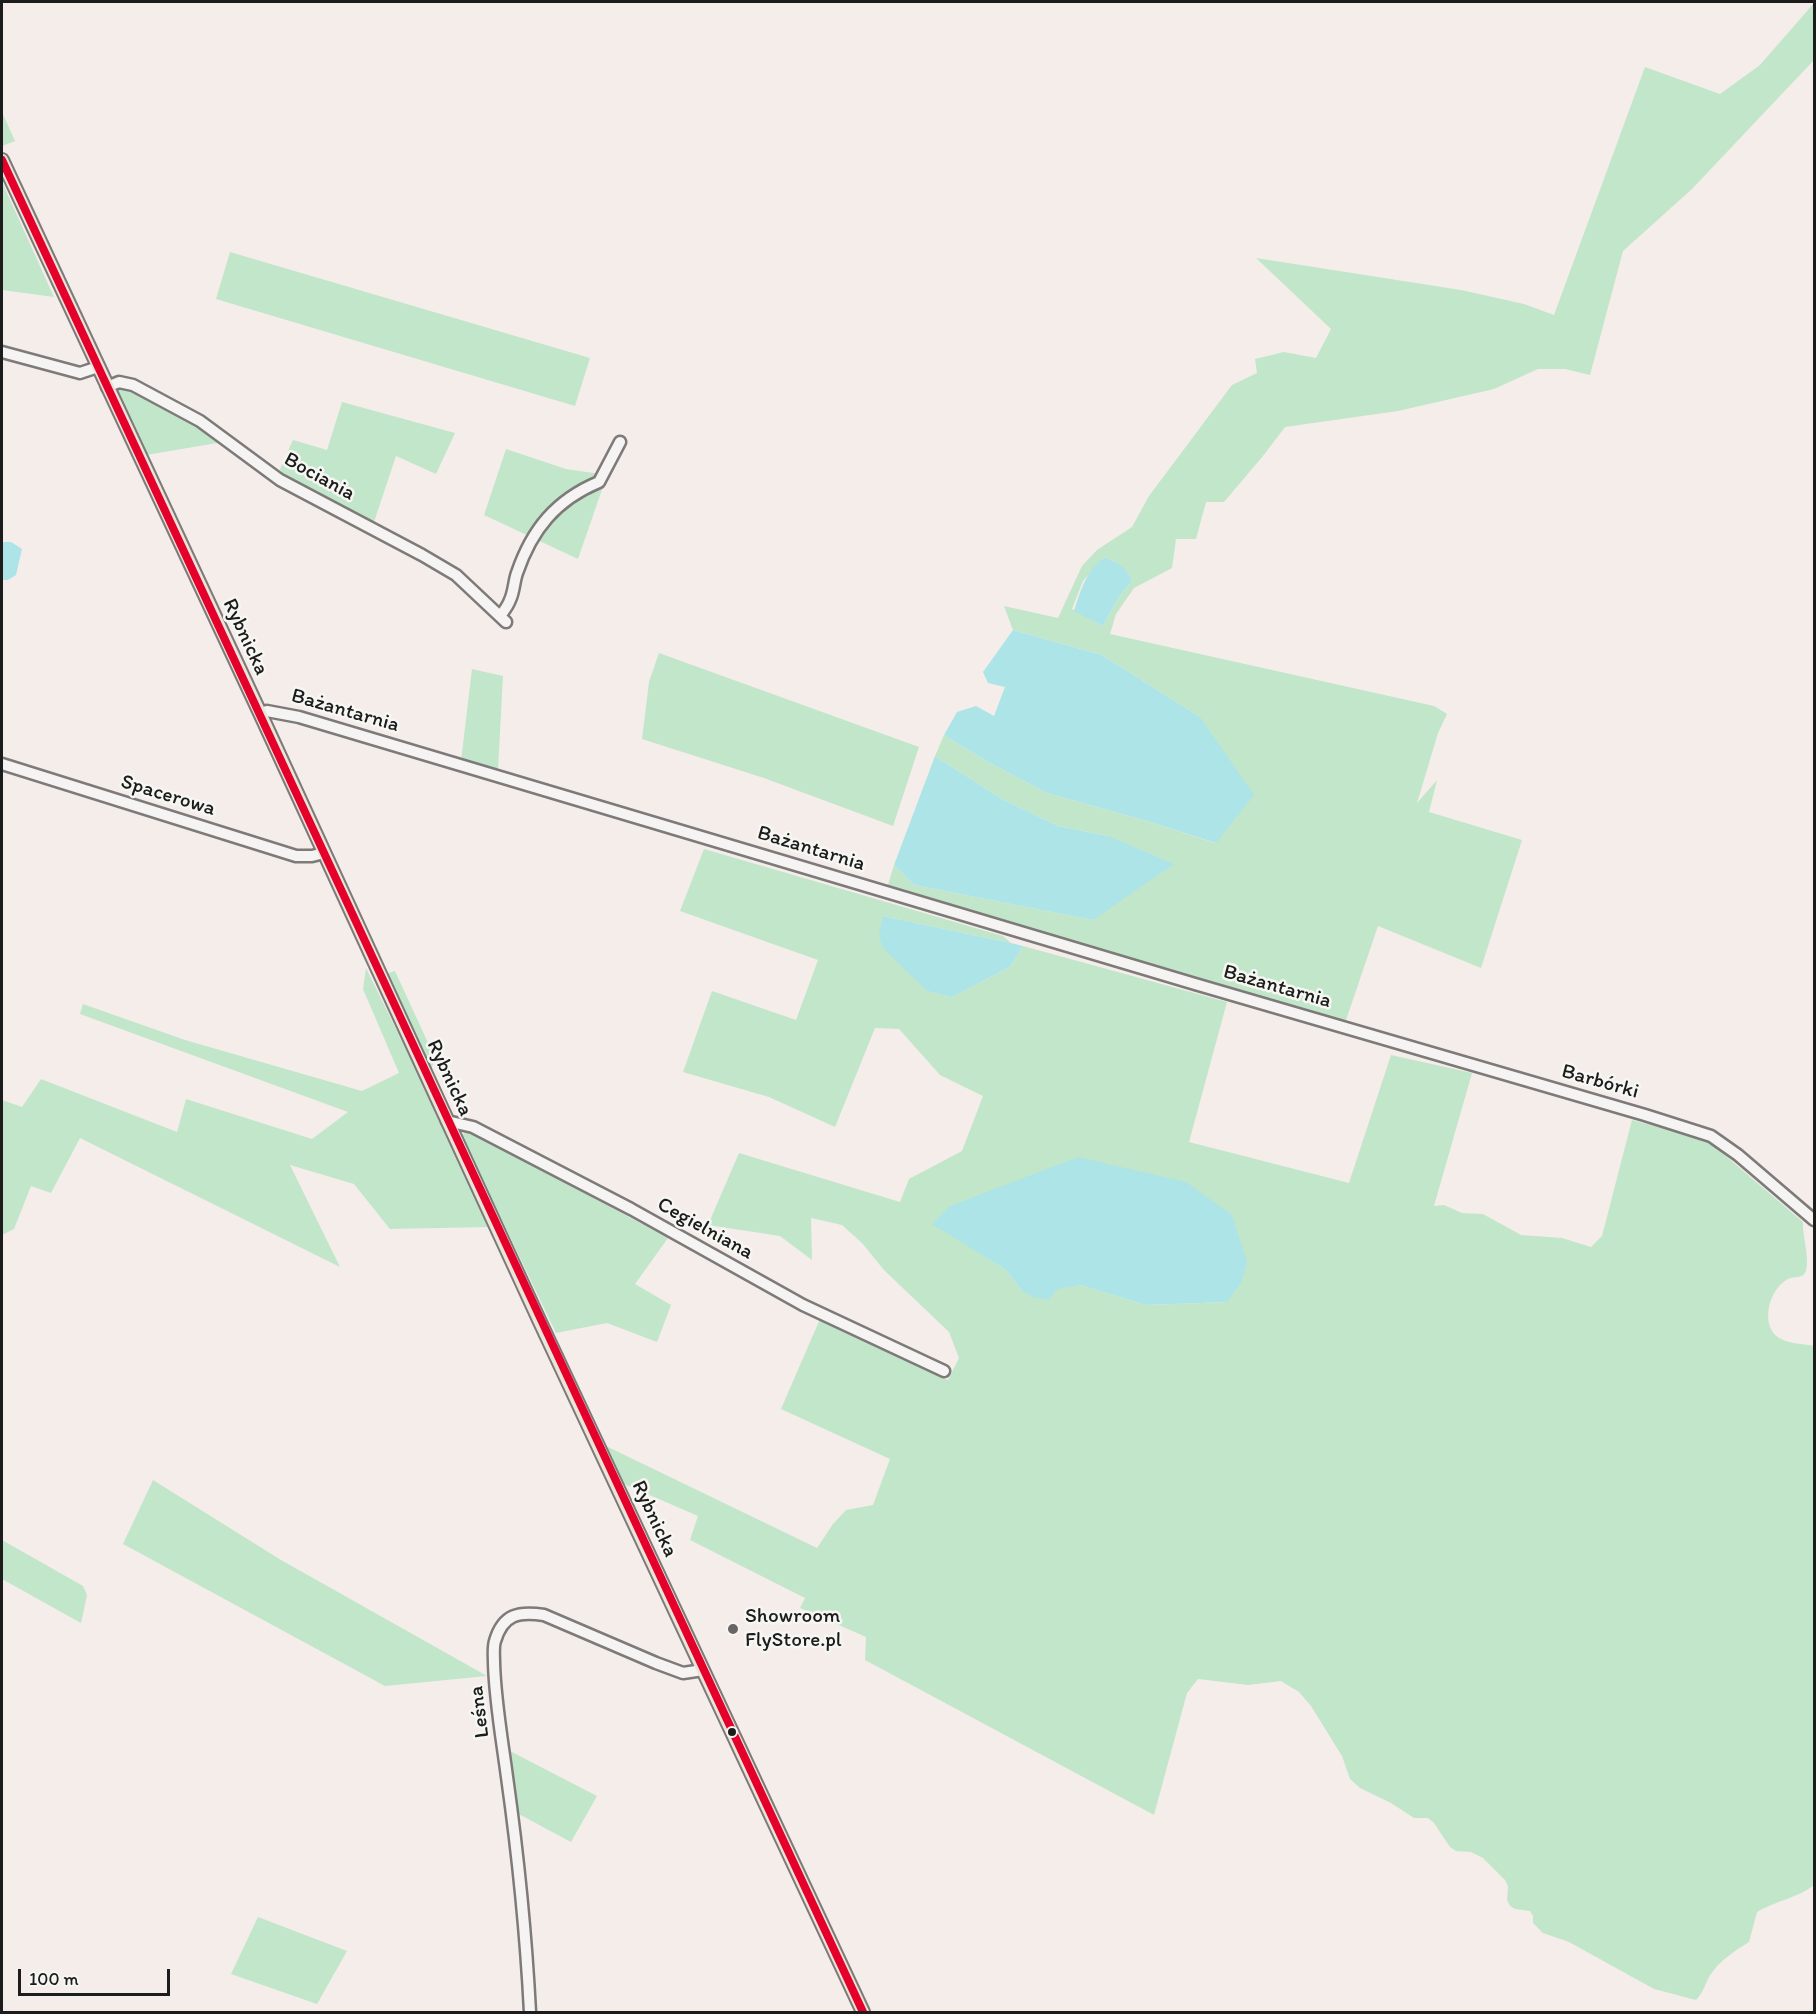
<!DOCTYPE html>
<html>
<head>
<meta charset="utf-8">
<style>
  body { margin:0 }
  #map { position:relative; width:1816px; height:2014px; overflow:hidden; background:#f4edea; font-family:Itim,sans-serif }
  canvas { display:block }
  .frame { position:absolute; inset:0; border:3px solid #1c1c1c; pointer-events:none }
  .scale { position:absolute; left:18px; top:1969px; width:152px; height:27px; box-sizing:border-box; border:3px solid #1c1c1c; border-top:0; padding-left:8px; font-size:18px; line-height:21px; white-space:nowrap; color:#1c1c1c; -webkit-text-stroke:4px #f6f6f2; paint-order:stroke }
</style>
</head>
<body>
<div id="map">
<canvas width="1816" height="2014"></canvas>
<div class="frame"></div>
<div class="scale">100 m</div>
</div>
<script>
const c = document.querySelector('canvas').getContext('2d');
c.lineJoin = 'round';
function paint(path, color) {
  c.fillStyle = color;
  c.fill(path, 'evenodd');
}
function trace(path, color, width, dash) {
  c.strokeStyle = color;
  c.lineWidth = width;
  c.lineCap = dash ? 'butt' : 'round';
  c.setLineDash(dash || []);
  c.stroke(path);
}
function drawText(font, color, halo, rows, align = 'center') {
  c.font = font + ' Itim,sans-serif';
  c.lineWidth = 5;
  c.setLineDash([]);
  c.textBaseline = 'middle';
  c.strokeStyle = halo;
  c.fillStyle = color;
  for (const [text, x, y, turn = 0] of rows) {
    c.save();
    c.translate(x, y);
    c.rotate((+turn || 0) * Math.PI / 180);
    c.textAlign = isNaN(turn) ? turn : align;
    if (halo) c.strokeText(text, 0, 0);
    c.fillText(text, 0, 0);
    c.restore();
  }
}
paint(new Path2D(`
  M1814 3V60L1692 189 1623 251 1590 375 1565 369H1538L1494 389 1398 411 1285 427 1263 456 1224 502H1206L1196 539H1176L1172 568 1134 588 1116 614 1110 634 1434 706 1447 714 1438 733 1417 803 1437 780 1429 812 1522 840 1481 968 1378 926 1345 1023 887 888 894 865 914 885 1093 920 1108 836 1058 826 1002 799 935 756 944 735 988 762 1047 793 1147 821 1215 843 1200 717 1102 655 1013 630 1004 606 1058 618 1082 566 1097 550 1132 527 1149 496 1232 385 1257 373 1255 359 1284 352 1316 358 1331 329 1256 258 1461 290 1524 304 1554 315 1645 67 1720 94 1760 65ZM1105 557C1118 563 1126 567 1132 581L1118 598 1103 626 1072 609 1083 581Z
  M2 112 15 141 2 146Z
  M2 182 54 297 2 290Z
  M230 252 590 358 575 406 216 299Z
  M123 387 160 403 223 442 146 455 116 389Z
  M342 402 455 433 436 474 396 456 374 522 284 476 280 469 293 440 327 450Z
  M506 449 566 469 607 475 578 559 484 515Z
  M659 653 919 747 893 826 764 778 642 739 649 682Z
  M472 669 503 676 498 769 461 761Z
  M704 849 1003 936 1011 943 883 916 928 991 952 997 1010 967 1023 946 1227 1002 1189 1142 1349 1183 1391 1055 1472 1073 1434 1206 1444 1205 1462 1213 1483 1214 1521 1235 1562 1238 1591 1247 1602 1236 1632 1120 1707 1140 1803 1222C1802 1236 1811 1262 1805 1273 1801 1279 1793 1276 1788 1279 1768 1289 1758 1330 1783 1340 1792 1344 1805 1344 1814 1346V1885C1798 1898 1775 1901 1757 1912L1749 1942C1736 1950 1719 1961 1711 1974 1705 1983 1704 1992 1696 2000L1654 1989 1569 1942 1543 1933 1533 1923V1916L1530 1911 1515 1909 1510 1906 1507 1900 1508 1886 1505 1880 1483 1858 1471 1852 1456 1851 1450 1847 1434 1823 1428 1818H1414L1391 1803 1360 1788 1350 1779 1342 1756 1311 1706 1299 1692 1281 1681 1248 1685 1198 1679 1187 1693 1154 1815 865 1660 866 1637 800 1608 805 1598 690 1540 698 1516 622 1483 606 1446 817 1548 833 1524 846 1510 873 1505 890 1459 781 1409 820 1319 948 1380 959 1358 949 1332 884 1270 862 1243 842 1225 811 1218 812 1260 780 1236 708 1225 739 1153 900 1202 909 1179 962 1151 983 1096 940 1075 899 1029 875 1028 835 1127 769 1097 683 1072 712 991 796 1020 818 960 680 911ZM933 1223 1227 1302 1146 1305 1080 1285 1022 1291 1006 1270Z
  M366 968 442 1122 489 1227 390 1229 354 1184 290 1165 340 1267 80 1138 51 1193 31 1186 14 1229 2 1235V1100L22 1107 41 1079 177 1132 186 1099 312 1139 348 1112 80 1014 83 1004 185 1040 362 1091 399 1073 363 989Z
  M395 971 435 1058 431 1070 385 974Z
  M469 1131 668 1238 635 1284 671 1305 657 1342 607 1323 556 1333 461 1135Z
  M153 1480 281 1560 487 1676 385 1686 123 1544Z
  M2 1540 83 1586 87 1595 81 1623 2 1579Z
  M508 1750 597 1796 571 1842 515 1812Z
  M258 1917 347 1951 317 2004 231 1974Z`), '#c2e6ca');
paint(new Path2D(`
  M2 542H11L22 549 16 575 8 580H2Z
  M1105 557C1118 563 1127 567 1132 581L1118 598 1103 626 1074 611C1081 589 1086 571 1105 557Z
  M1013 630 1102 655 1200 717 1254 795 1216 843 1147 821 1047 793 988 762 944 735 957 712 976 706 994 716 1005 687 988 683 983 672Z
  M935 756 1002 799 1058 826 1108 836 1174 864 1093 920 914 885 894 865Z
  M883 916 1011 943 1023 946 1010 967 952 997 927 991 883 948 879 935Z
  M1078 1157 1186 1182 1232 1215 1247 1262 1241 1283 1227 1302 1146 1305 1080 1285 1057 1289 1049 1300 1033 1297 1022 1291 1006 1270 932 1224 950 1206Z`), '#ade4e7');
const minor = new Path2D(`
  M2 352 80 373 98 367
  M107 387 119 382 133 385 200 421 280 480 422 555 456 575 506 622
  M500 616C504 611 508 606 510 600 514 592 514 581 517 573 532 529 556 500 599 482L620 442
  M260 713 267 711 299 717 1195 984 1645 1115 1711 1136 1738 1155 1814 1220
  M2 764 296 856H312L324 853
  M447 1121 473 1127 631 1209 803 1305 944 1371
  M530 2012C526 1934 518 1855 507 1777 502 1739 495 1701 494 1663 494 1656 493 1647 495 1641 503 1614 519 1611 544 1615L656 1663 683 1673 703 1670`);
const major = new Path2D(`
  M2 160 260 713 540 1322 863 2012`);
trace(minor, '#7d7a79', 15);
trace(major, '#7d7a79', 16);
trace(minor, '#f5f4f2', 10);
trace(major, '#eae5d8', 12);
trace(new Path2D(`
  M2 160C290 777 574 1395 863 2012`), '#e4002b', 8);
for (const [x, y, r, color] of [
  [733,1629,6,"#686564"],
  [732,1732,5,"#1c1c1c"]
]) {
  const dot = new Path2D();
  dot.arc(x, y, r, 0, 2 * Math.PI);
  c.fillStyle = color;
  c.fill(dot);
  trace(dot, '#f6f6f2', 2);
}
drawText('21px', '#1c1c1c', '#f6f6f2', [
  ["Bociania",319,477,29],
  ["Rybnicka",245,637,65],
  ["Bażantarnia",345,711,16],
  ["Spacerowa",168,796,17],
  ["Bażantarnia",811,849,17],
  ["Bażantarnia",1277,987,16],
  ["Rybnicka",449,1078,65],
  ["Barbórki",1600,1082,16],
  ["Cegielniana",705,1229,29],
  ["Rybnicka",654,1519,65],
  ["Leśna",480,1712,-97]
]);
drawText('21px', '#1c1c1c', '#f6f6f2', [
  ["Showroom",745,1617],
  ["FlyStore.pl",745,1641]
], 'left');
</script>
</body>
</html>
